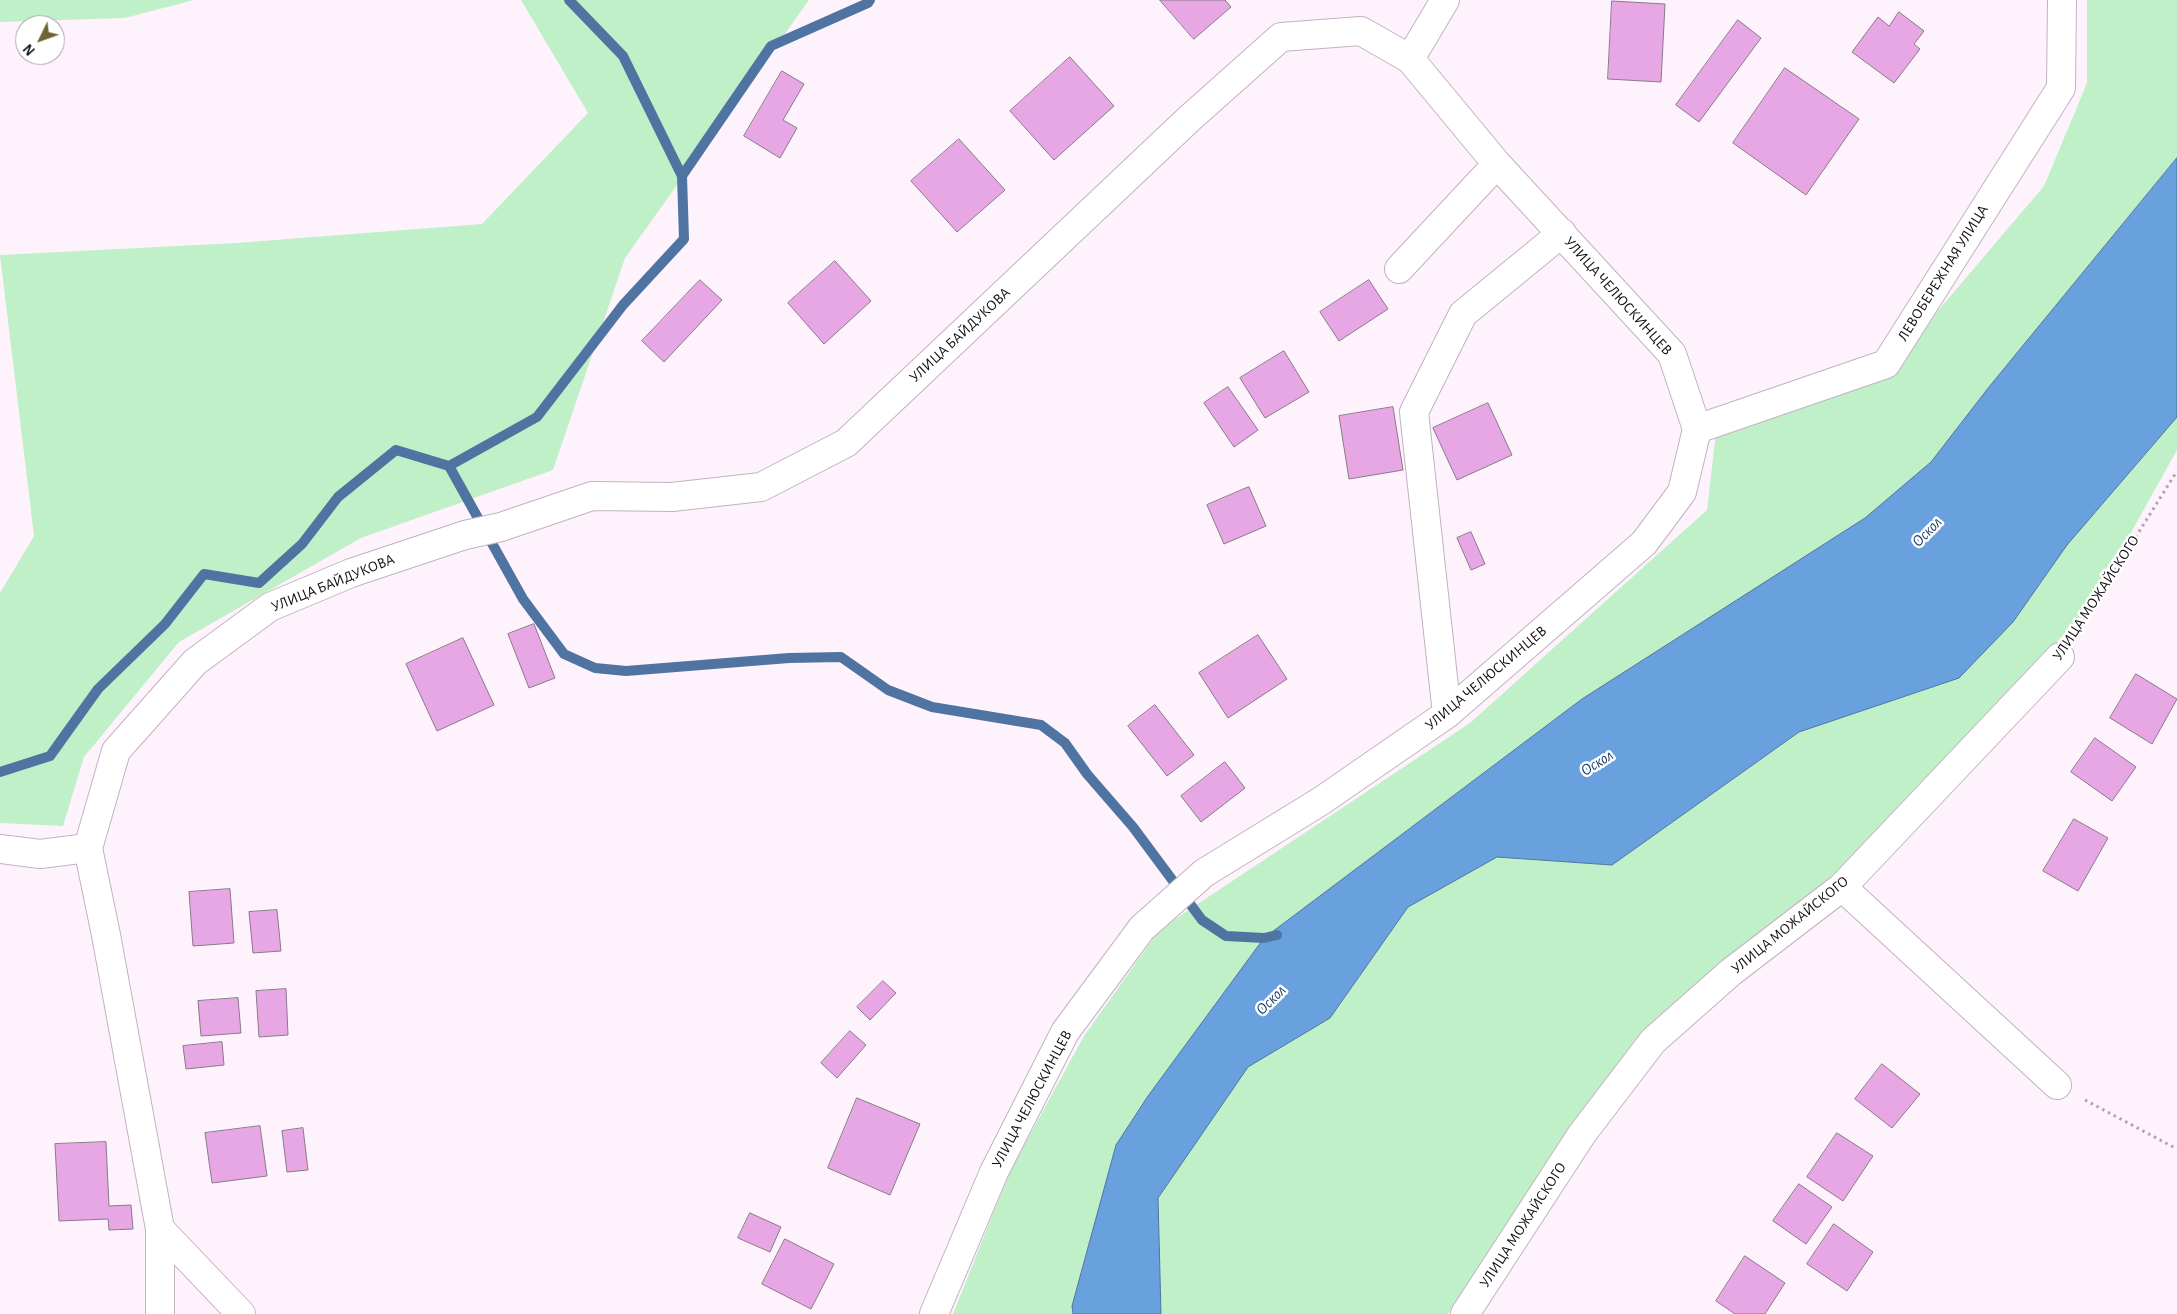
<!DOCTYPE html>
<html>
<head>
<meta charset="utf-8">
<style>
  body { margin:0 }
  #map { position:relative; width:2177px; height:1314px; overflow:hidden; background:#fef3fd; font-family:"Alegreya Sans",sans-serif }
  canvas { display:block }
  .north { position:absolute; left:15px; top:15px; width:50px; height:50px; box-sizing:border-box; background:#fff; border:1px solid #a19fa1; border-radius:50%; rotate:228deg; font-size:14px; font-weight:700; line-height:20px; text-align:center; color:#140e14 }
  .north::after { content:''; display:block; margin:auto; width:18px; height:22px; background:#6f6532; clip-path:polygon(50% 0,100% 100%,50% 72%,0 100%) }
</style>
</head>
<body>
<div id="map">
<canvas width="2177" height="1314"></canvas>
<div class="north">N</div>
</div>
<script>
const c = document.querySelector('canvas').getContext('2d');
c.lineJoin = 'round';
function paint(path, color) {
  c.fillStyle = color;
  c.fill(path, 'evenodd');
}
function trace(path, color, width, dash) {
  c.strokeStyle = color;
  c.lineWidth = width;
  c.lineCap = dash ? 'butt' : 'round';
  c.setLineDash(dash || []);
  c.stroke(path);
}
function drawText(font, color, halo, rows, align = 'center') {
  c.font = font + ' "Alegreya Sans",sans-serif';
  c.lineWidth = 5;
  c.setLineDash([]);
  c.textBaseline = 'middle';
  c.strokeStyle = halo;
  c.fillStyle = color;
  for (const [text, x, y, turn = 0] of rows) {
    c.save();
    c.translate(x, y);
    c.rotate((+turn || 0) * Math.PI / 180);
    c.textAlign = isNaN(turn) ? turn : align;
    if (halo) c.strokeText(text, 0, 0);
    c.fillText(text, 0, 0);
    c.restore();
  }
}
paint(new Path2D(`
  M0 0H194L125 18 0 22Z
  M521 0H809L625 258 553 470 361 538 179 642 84 757 63 826 0 823V593L34 536 0 255 236 243 482 224 588 113Z
  M2087 0H2177V158L1989 387 1931 462 1865 518 1582 699 1264 938 1148 1096 1116 1145 1072 1306 1073 1314H953L1010 1171 1084 1036 1160 929 1470 723 1707 510 1716 432 1885 373 2044 186 2087 83Z
  M2177 417V450L2089 608 1842 867 1634 1041 1448 1314H1161L1158 1198 1248 1067 1330 1018 1408 907 1497 857 1612 865 1799 732 1959 678 2013 622 2067 545Z`), '#c0f0c7');
const water = new Path2D(`
  M2177 158V417L2067 545 2013 622 1959 678 1799 732 1612 865 1497 857 1408 907 1330 1018 1248 1067 1158 1198 1161 1314H1073L1072 1306 1116 1145 1148 1096 1264 938 1582 699 1865 518 1931 462 1989 387Z`);
paint(water, '#69a0de');
trace(water, '#5074a1', 1);
trace(new Path2D(`
  M682 176 771 46 868 3 870 0
  M449 466 537 417 623 305 684 239 682 176 623 56 569 0
  M0 772 50 756 98 689 165 624 204 574 259 583 302 544 338 497 396 450 449 466 523 599 564 654 595 668 626 671 789 658 841 657 888 690 932 707 1041 725 1065 743 1087 774 1133 827 1202 920 1226 936 1264 938 1277 935`), '#5074a1', 10);
const building = new Path2D(`
  M1160 0H1225L1231 7 1194 39Z
  M1612 1 1665 4 1661 82 1608 79Z
  M1899 12 1924 31 1914 44 1920 49 1894 83 1852 52 1878 17 1889 26Z
  M1738 20 1761 38 1699 122 1676 105Z
  M1070 57 1114 106 1054 160 1010 111Z
  M1785 68 1859 119 1806 195 1733 143Z
  M782 71 804 84 783 120 797 128 780 158 744 136Z
  M959 139 1005 190 957 232 911 181Z
  M835 261 871 301 824 344 788 303Z
  M700 280 722 300 664 362 642 341Z
  M1369 280 1388 309 1339 341 1320 312Z
  M1284 351 1309 392 1265 418 1240 378Z
  M1228 387 1258 430 1234 447 1204 403Z
  M1488 403 1512 455 1457 480 1433 428Z
  M1393 407 1403 470 1349 479 1339 416Z
  M1249 487 1266 526 1224 544 1207 505Z
  M1471 532 1485 564 1471 570 1457 538Z
  M534 624 555 678 529 688 508 634Z
  M1258 635 1287 679 1228 718 1199 673Z
  M463 638 494 705 437 731 406 664Z
  M2136 674 2177 699 2152 744 2110 718Z
  M1155 705 1194 755 1167 776 1128 726Z
  M2095 738 2136 767 2112 801 2071 772Z
  M1225 762 1245 788 1201 822 1181 796Z
  M2074 819 2108 838 2078 891 2043 871Z
  M230 889 234 943 193 946 189 892Z
  M277 910 281 951 253 953 249 912Z
  M883 981 896 993 870 1020 857 1007Z
  M286 989 288 1035 259 1037 256 991Z
  M238 998 241 1033 201 1036 198 1001Z
  M850 1031 866 1045 837 1078 821 1063Z
  M222 1042 224 1065 186 1069 183 1046Z
  M1882 1064 1920 1094 1892 1128 1855 1099Z
  M857 1098 920 1124 890 1195 828 1168Z
  M260 1126 267 1176 212 1183 205 1133Z
  M303 1128 308 1170 287 1172 282 1131Z
  M1837 1133 1873 1156 1843 1201 1807 1177Z
  M106 1142 109 1206 131 1205 133 1229 109 1230 108 1219 59 1221 55 1144Z
  M1799 1184 1832 1207 1806 1244 1773 1221Z
  M750 1213 781 1227 770 1252 738 1238Z
  M1834 1224 1873 1252 1847 1291 1807 1264Z
  M785 1239 834 1264 811 1309 762 1284Z
  M1745 1256 1785 1283 1765 1314H1735L1716 1301Z`);
paint(building, '#e7a7e5');
trace(building, '#897988', 1);
const minor = new Path2D(`
  M1410 59 1445 0
  M1399 269 1497 164
  M1697 429 1886 364 2061 88 2062 0
  M1447 714 1414 412 1463 314 1562 233
  M0 849 40 854 88 848
  M1842 887 2057 1085
  M160 1229V1314
  M241 1314 160 1229 106 935 88 848 116 751 195 662 270 607 351 573 465 535 501 527 592 496 672 497 761 487 846 443 1190 118 1281 37 1361 31 1410 59 1497 164 1672 354 1697 429 1682 492 1644 543 1447 714 1321 801 1204 873 1142 928 1065 1032 994 1172 934 1314
  M1465 1314 1582 1134 1653 1041 1731 972 1842 887 2060 657`);
trace(minor, '#c3b2c2', 30);
trace(new Path2D(`
  M2077 631 2177 471
  M2085 1100 2177 1149`), '#aea4ad', 3, [2.5, 4]);
trace(minor, '#fff', 28);
drawText('15px', '#140e14', '#fff', [
  ["ЛЕВОБЕРЕЖНАЯ УЛИЦА",1943,273,-58],
  ["УЛИЦА ЧЕЛЮСКИНЦЕВ",1618,296,48],
  ["УЛИЦА БАЙДУКОВА",960,335,-43],
  ["УЛИЦА БАЙДУКОВА",333,583,-22],
  ["УЛИЦА МОЖАЙСКОГО",2096,598,-57],
  ["УЛИЦА ЧЕЛЮСКИНЦЕВ",1486,678,-40],
  ["УЛИЦА МОЖАЙСКОГО",1790,925,-39],
  ["УЛИЦА ЧЕЛЮСКИНЦЕВ",1032,1099,-62],
  ["УЛИЦА МОЖАЙСКОГО",1523,1225,-57]
]);
drawText('italic 16px', '#10375f', '#fff', [
  ["Оскол",1927,532,-46],
  ["Оскол",1597,763,-32],
  ["Оскол",1271,1000,-45]
]);
</script>
</body>
</html>
